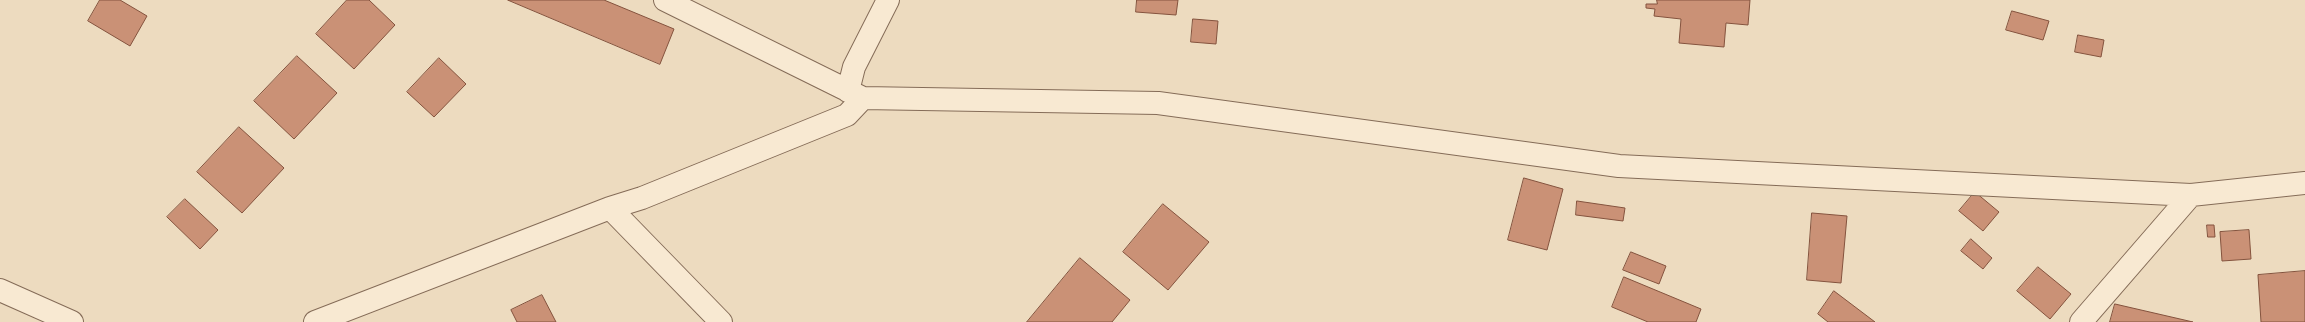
<!DOCTYPE html>
<html>
<head>
<meta charset="utf-8">
<style>
  body { margin:0 }
  canvas { display:block; background:#eddbbf }
</style>
</head>
<body>
<canvas width="2305" height="322"></canvas>
<script>
const c = document.querySelector('canvas').getContext('2d');
c.lineJoin = 'round';
function paint(path, color) {
  c.fillStyle = color;
  c.fill(path, 'evenodd');
}
function trace(path, color, width, dash) {
  c.strokeStyle = color;
  c.lineWidth = width;
  c.lineCap = dash ? 'butt' : 'round';
  c.setLineDash(dash || []);
  c.stroke(path);
}
const building = new Path2D(`
  M100 0H120L147 16 130 46 88 21Z
  M347 0H369L395 25 354 69 316 34Z
  M508 0H604L674 29 660 64Z
  M1137 0H1178L1176 15 1136 12Z
  M1657 0H1750L1748 25 1726 23 1724 47 1679 43 1681 19 1654 16 1655 9 1646 8V4H1657Z
  M2012 11 2049 21 2043 40 2006 30Z
  M1193 19 1218 21 1216 44 1191 42Z
  M2078 35 2104 40 2101 57 2075 52Z
  M297 56 337 93 294 139 254 101Z
  M439 58 466 84 434 117 407 92Z
  M239 127 284 168 242 213 197 172Z
  M1524 178 1563 189 1547 250 1508 240Z
  M1975 192 1999 212 1983 231 1959 211Z
  M185 199 218 230 200 249 167 217Z
  M1577 201 1625 208 1623 221 1576 215Z
  M1163 204 1209 242 1168 290 1123 252Z
  M1812 213 1847 216 1841 283 1807 280Z
  M2207 225H2214L2215 237H2208Z
  M2249 230 2251 259 2222 261 2220 232Z
  M1971 239 1992 258 1983 269 1961 251Z
  M1631 252 1666 266 1659 284 1623 270Z
  M1080 258 1130 300 1112 322H1027Z
  M2038 267 2071 294 2050 319 2017 291Z
  M2305 271V322H2261L2258 275Z
  M1624 277 1701 309 1696 322H1648L1612 307Z
  M1834 291 1875 322H1828L1818 314Z
  M542 295 556 322H517L511 310Z
  M2115 304 2193 322H2110Z`);
paint(building, '#ca9176');
trace(building, '#84533e', 1);
const street = new Path2D(`
  M665 0 863 98
  M848 91 854 67 888 0
  M610 208 721 322
  M0 290 72 322
  M315 322 610 208 642 198 847 115 863 98 1158 103 1619 166 2191 195 2305 183
  M2081 322 2191 195`);
trace(street, '#856c58', 24);
trace(street, '#f8e9d2', 22);
</script>
</body>
</html>
